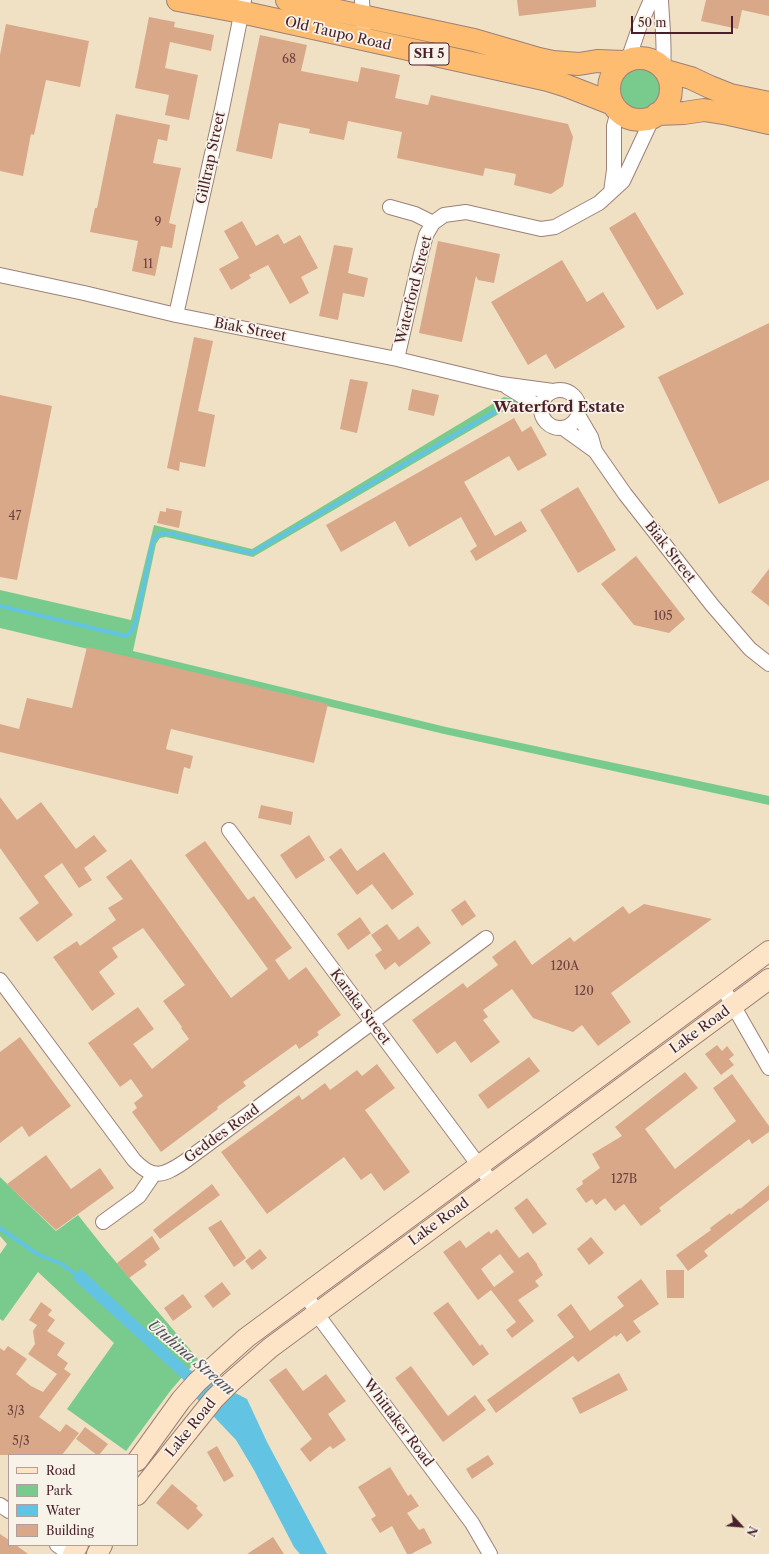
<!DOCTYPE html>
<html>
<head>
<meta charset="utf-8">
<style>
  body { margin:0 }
  #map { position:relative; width:769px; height:1554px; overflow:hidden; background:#f0e1c4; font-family:"Libre Caslon Text",serif }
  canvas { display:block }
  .legend { position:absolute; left:8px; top:1454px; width:130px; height:92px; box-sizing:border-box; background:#f7f3e8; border:1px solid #b29e9c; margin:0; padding:5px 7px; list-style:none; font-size:12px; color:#4a1f2b }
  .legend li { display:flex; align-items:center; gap:8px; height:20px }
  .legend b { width:20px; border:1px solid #b29e9c }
  .north { position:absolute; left:721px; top:1506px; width:40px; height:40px; -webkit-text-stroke:3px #f7f3e8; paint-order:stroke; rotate:116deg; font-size:11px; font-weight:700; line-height:16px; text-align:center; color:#4a1f2b }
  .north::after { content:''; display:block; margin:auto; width:14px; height:18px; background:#4a1f2b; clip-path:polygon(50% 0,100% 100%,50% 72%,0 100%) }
  .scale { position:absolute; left:631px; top:16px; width:102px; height:18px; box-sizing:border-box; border:2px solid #4a1f2b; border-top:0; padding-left:5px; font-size:12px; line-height:14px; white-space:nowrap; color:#4a1f2b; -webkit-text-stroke:3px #f7f3e8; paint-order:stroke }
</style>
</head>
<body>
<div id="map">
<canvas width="769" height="1554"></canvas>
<ul class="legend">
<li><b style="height:5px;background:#fee4c6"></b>Road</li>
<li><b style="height:11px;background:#79cb8d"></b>Park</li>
<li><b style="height:11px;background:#63c3e2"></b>Water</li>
<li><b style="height:11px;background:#d9a889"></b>Building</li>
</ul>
<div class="north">N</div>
<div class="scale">50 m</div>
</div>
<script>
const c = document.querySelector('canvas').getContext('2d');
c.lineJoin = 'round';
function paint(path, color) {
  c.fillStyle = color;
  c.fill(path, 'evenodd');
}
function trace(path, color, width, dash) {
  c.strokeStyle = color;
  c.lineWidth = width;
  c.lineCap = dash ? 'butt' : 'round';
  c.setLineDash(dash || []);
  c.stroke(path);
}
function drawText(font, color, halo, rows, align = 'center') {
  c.font = font + ' "Libre Caslon Text",serif';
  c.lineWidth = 3.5;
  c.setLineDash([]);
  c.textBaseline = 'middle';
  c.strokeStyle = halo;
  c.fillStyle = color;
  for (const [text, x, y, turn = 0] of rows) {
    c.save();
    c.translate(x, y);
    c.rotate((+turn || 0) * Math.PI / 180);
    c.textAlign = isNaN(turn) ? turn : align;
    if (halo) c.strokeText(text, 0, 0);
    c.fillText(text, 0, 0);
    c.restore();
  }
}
paint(new Path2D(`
  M616 87a24 24 0 1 1 48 0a24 24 0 1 1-48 0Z
  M504 397 521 401 253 557 166 537 160 538 156 544 133 651 446 727 769 796V805L444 734 0 628V590L131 620 154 525 252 549Z
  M0 1177 56 1231 78 1215 105 1249 198 1359 171 1390 126 1451 67 1409 114 1343 38 1272 3 1321 0 1319V1254L7 1244 0 1236Z`), '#79cb8d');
paint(new Path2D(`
  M80 1268 190 1370 247 1399 267 1442 327 1554H300L294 1547 254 1470 236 1440 198 1400 182 1378 73 1279Z`), '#63c3e2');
trace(new Path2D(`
  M0 606 126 636 131 632 136 622 153 541C157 534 160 533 168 533L250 553 255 551 508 404
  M0 1228 37 1254 62 1264 79 1277`), '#63c3e2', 4);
paint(new Path2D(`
  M517 0H596V7L519 16Z
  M706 0H769V16L742 10 738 29 701 21Z
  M149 17 175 22 174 27 214 35 211 51 170 42 165 68 198 75 189 120 165 115 169 95 135 88Z
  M6 24 89 41 80 87 46 80 34 135 31 134 23 176 0 171V55Z
  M260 35 307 45 301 71 358 82 361 67 400 75 395 98 428 105 431 95 568 124 573 137 563 186 551 194 514 185 516 174 485 168 483 176 397 158 402 132 348 121 344 140 309 133 310 129 279 123 272 159 236 151Z
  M116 114 170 125 167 141 158 139 153 163 181 168 169 223 176 225 172 248 161 246 155 276 132 271 138 241 90 232 95 208H97Z
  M635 212 684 294 657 310 609 228Z
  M242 221 256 246 278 234 284 244 300 235 318 268 301 277 309 293 290 304 268 265 249 275 251 278 231 290 219 269 239 258 224 231Z
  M438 241 500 254 494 283 478 280 476 276 462 342 419 333Z
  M334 245 353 248 348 273 368 278 364 297 343 293 338 320 319 316Z
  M562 260 587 302 603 292 625 327 555 369 546 354 528 365 491 302Z
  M769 323V480L719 504 658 377Z
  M194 337 213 341 198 411 215 415 205 467 180 462 179 471 167 468Z
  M350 379 368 382 357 433 340 429Z
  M412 389 439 395 434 416 408 410Z
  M0 395 52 406 17 580 0 577Z
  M514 418 522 432 531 426 547 455 518 471 509 456 464 482 495 536 521 521 527 531 476 561 470 551 477 546 461 517 409 547 395 521 341 552 326 525Z
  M578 487 616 550 578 573 540 510Z
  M166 508 182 511 179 528 157 523 160 511 166 512Z
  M636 556 685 619 669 633 634 625 601 584Z
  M769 569V606L751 592Z
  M87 647 328 704 314 763 171 729 166 749 193 756 190 769 184 767 178 794 0 752V724L19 729 27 698 72 708Z
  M0 797 17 820 41 802 76 849 94 835 107 851 84 868 92 880 79 888 62 863 44 876 73 915 37 942 19 918 39 903 0 848Z
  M261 805 293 812 291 825 258 818Z
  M309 835 325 860 296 879 280 855Z
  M205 841 248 900 254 896 292 948 275 960 289 980 306 967 341 1015 317 1032 319 1035 299 1049 296 1044 243 1082 246 1086 217 1107 218 1109 161 1152 132 1112 137 1108 134 1103 143 1096 131 1079 120 1087 88 1043 138 1007 154 1029 133 1044 152 1069 189 1039 181 1028 182 1027 163 1001 185 985 143 928 112 948 118 957 99 972 115 994 92 1011 53 957 77 941 80 946 116 920 108 908 123 899 106 877 131 859 231 998 268 969 185 855Z
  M341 848 357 871 384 852 414 894 392 910 372 884 357 895 329 857Z
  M465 900 476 916 462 926 451 910Z
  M644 904 712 919 611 993 631 1022 598 1046 582 1025 573 1032 533 1018 512 989 483 1010 488 1017 483 1020 500 1042 471 1063 455 1041 437 1054 412 1020 463 983 467 988 498 965 492 957 515 940 532 965 570 937 574 942 623 906 629 914Z
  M360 917 371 933 348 950 337 934Z
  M387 924 399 940 418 926 431 943 399 967 395 962 385 970 375 955 382 950 371 935Z
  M20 1037 71 1106 29 1137 22 1126 0 1143V1052Z
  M717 1045 722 1051 727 1046 734 1055 729 1059 734 1065 721 1075 705 1054Z
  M529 1057 540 1071 488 1109 478 1095Z
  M377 1064 395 1088 365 1110 410 1172 384 1191 371 1173 361 1180 344 1157 267 1214 221 1152 299 1095 302 1100 325 1083 330 1090 357 1070 362 1076Z
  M685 1072 698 1088 645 1129 675 1169 736 1121 713 1088 732 1074 769 1126V1132L752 1144 749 1139 659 1208 661 1211 641 1226 624 1204 615 1211 605 1198 596 1205 592 1199 586 1203 576 1189 583 1184 582 1181 600 1168 592 1154 622 1136 615 1127Z
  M46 1155 71 1189 100 1168 114 1188 56 1230 7 1184Z
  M212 1184 220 1195 160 1239 153 1230Z
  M769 1185V1200L704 1251 708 1256 688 1271 676 1255 711 1230 710 1228 730 1213 731 1215 739 1208 740 1209Z
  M527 1198 547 1224 533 1234 514 1208Z
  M221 1220 246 1258 234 1267 208 1228Z
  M497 1229 519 1258 528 1252 537 1264V1265L543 1275 535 1281 539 1286 518 1300 534 1321 512 1338 506 1330 516 1322 491 1290 478 1300 443 1252 460 1240 466 1248 489 1231 491 1234ZM500 1254 514 1272 494 1287 481 1269Z
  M152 1236 160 1249 144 1261 147 1265 129 1278 117 1263Z
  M591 1237 604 1253 589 1265 577 1249Z
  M260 1249 267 1258 252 1270 245 1261Z
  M666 1270H684V1298H667Z
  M641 1279 659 1304 633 1321 641 1332 627 1342 621 1333 616 1337 615 1335 578 1362 573 1356 496 1413 487 1400 574 1337 557 1315 571 1304 590 1331 624 1306 617 1297Z
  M222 1282 231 1294 213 1308 204 1296Z
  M183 1294 192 1307 173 1321 164 1308Z
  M41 1302 52 1310 48 1315 55 1320 47 1331 65 1343 57 1355 68 1363 64 1369 71 1374 39 1417 60 1432 66 1424 79 1433 62 1455H0V1348L4 1351 8 1346 27 1359 16 1374 31 1386 43 1392 57 1374 28 1354 35 1344 33 1331 37 1325 29 1320Z
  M448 1302 480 1346 482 1344 489 1354 473 1366 433 1313Z
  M411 1366 448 1416 475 1395 486 1410 443 1442 395 1378Z
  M286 1368 303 1391 326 1374 346 1401 328 1414 346 1440 333 1449 330 1446 310 1462 300 1449 312 1439 269 1380Z
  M619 1373 628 1390 580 1414 572 1398Z
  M85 1427 108 1444 99 1455H97L76 1439Z
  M217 1446 234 1476 224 1482 207 1452Z
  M488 1455 494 1464 472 1479 466 1469Z
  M390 1467 408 1496 411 1494 419 1506 407 1513 419 1530 424 1528 432 1543 411 1554H407L392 1526 380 1533 371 1519 376 1516 358 1487Z
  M172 1484 198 1506 196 1508 203 1515 188 1530 156 1503Z
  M0 1534 9 1540V1545H16L28 1554H0Z
  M273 1537 284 1554H247Z`), '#d9a889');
const minor = new Path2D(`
  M362 0 364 40
  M661 0C662 23 665 45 663 68
  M628 60 640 25 651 0
  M611 192 614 170V126L618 111
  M390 207 415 214 433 223
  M0 275 84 293 176 315 397 359 501 384 553 391
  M176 315 222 109 244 0
  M397 359 421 254 426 235 433 223 444 215 466 212 541 229 555 227 599 203 623 181 653 117
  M507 387 540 407
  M541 409a19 19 0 1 1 38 0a19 19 0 1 1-38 0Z
  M578 415 591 437 595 451
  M563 428 595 451 625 494 712 605 750 649 769 664
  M229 830 492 1183
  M0 980 134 1160C153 1180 163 1176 184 1162L486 938
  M722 986 769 1068
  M103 1222 139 1196 154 1174
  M305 1293 322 1321 472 1523 490 1554
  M0 1505 9 1511
  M57 1545 70 1554`);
const secondary = new Path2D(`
  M137 1461 181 1400 197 1382 246 1338 769 951
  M137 1495 214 1399 231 1382 270 1348 769 979
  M73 1554 78 1545
  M97 1554 102 1545`);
const trunk = new Path2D(`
  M178 0 241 12 548 80 567 86 613 104
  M287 0 474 40 539 59 553 62 579 64 597 61 625 62
  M609 89a31 31 0 1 1 62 0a31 31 0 1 1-62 0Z
  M666 71 691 78 710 87 730 95 769 103
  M657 114 684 113 704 110 729 114 769 123`);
trace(minor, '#9d8078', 16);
trace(secondary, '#9d8078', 22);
trace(trunk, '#9d8078', 24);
trace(minor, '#fff', 14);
trace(secondary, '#fee4c6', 20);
trace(trunk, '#fdbc70', 22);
drawText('12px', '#6e4142', null, [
  ["68",289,60],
  ["9",158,223],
  ["11",148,265],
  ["47",15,517],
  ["105",663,617],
  ["120A",565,967],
  ["120",584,992],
  ["127B",624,1180],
  ["3/3",16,1412],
  ["5/3",21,1442]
]);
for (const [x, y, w] of [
  [429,54,40]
]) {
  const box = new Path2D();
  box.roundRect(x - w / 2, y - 11, w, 22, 3);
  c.fillStyle = '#f7f3e8';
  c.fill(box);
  trace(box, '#4a1f2b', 1);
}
drawText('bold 13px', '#4a1f2b', null, [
  ["SH 5",429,54]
]);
drawText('14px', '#4a1f2b', '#f7f3e8', [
  ["Old Taupo Road",338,34,13],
  ["Gilltrap Street",211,158,-78],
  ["Waterford Street",414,290,-76],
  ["Biak Street",250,330,11],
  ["Biak Street",670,552,52],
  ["Karaka Street",360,1007,53],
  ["Lake Road",700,1030,-36],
  ["Geddes Road",222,1134,-36],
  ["Lake Road",439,1222,-36],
  ["Whittaker Road",398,1423,53],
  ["Lake Road",191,1428,-51]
]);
drawText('bold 15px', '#4a1f2b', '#f7f3e8', [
  ["Waterford Estate",559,408]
]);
drawText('italic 15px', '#525062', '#f7f3e8', [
  ["Utuhina Stream",191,1358,40]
]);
</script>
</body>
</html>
